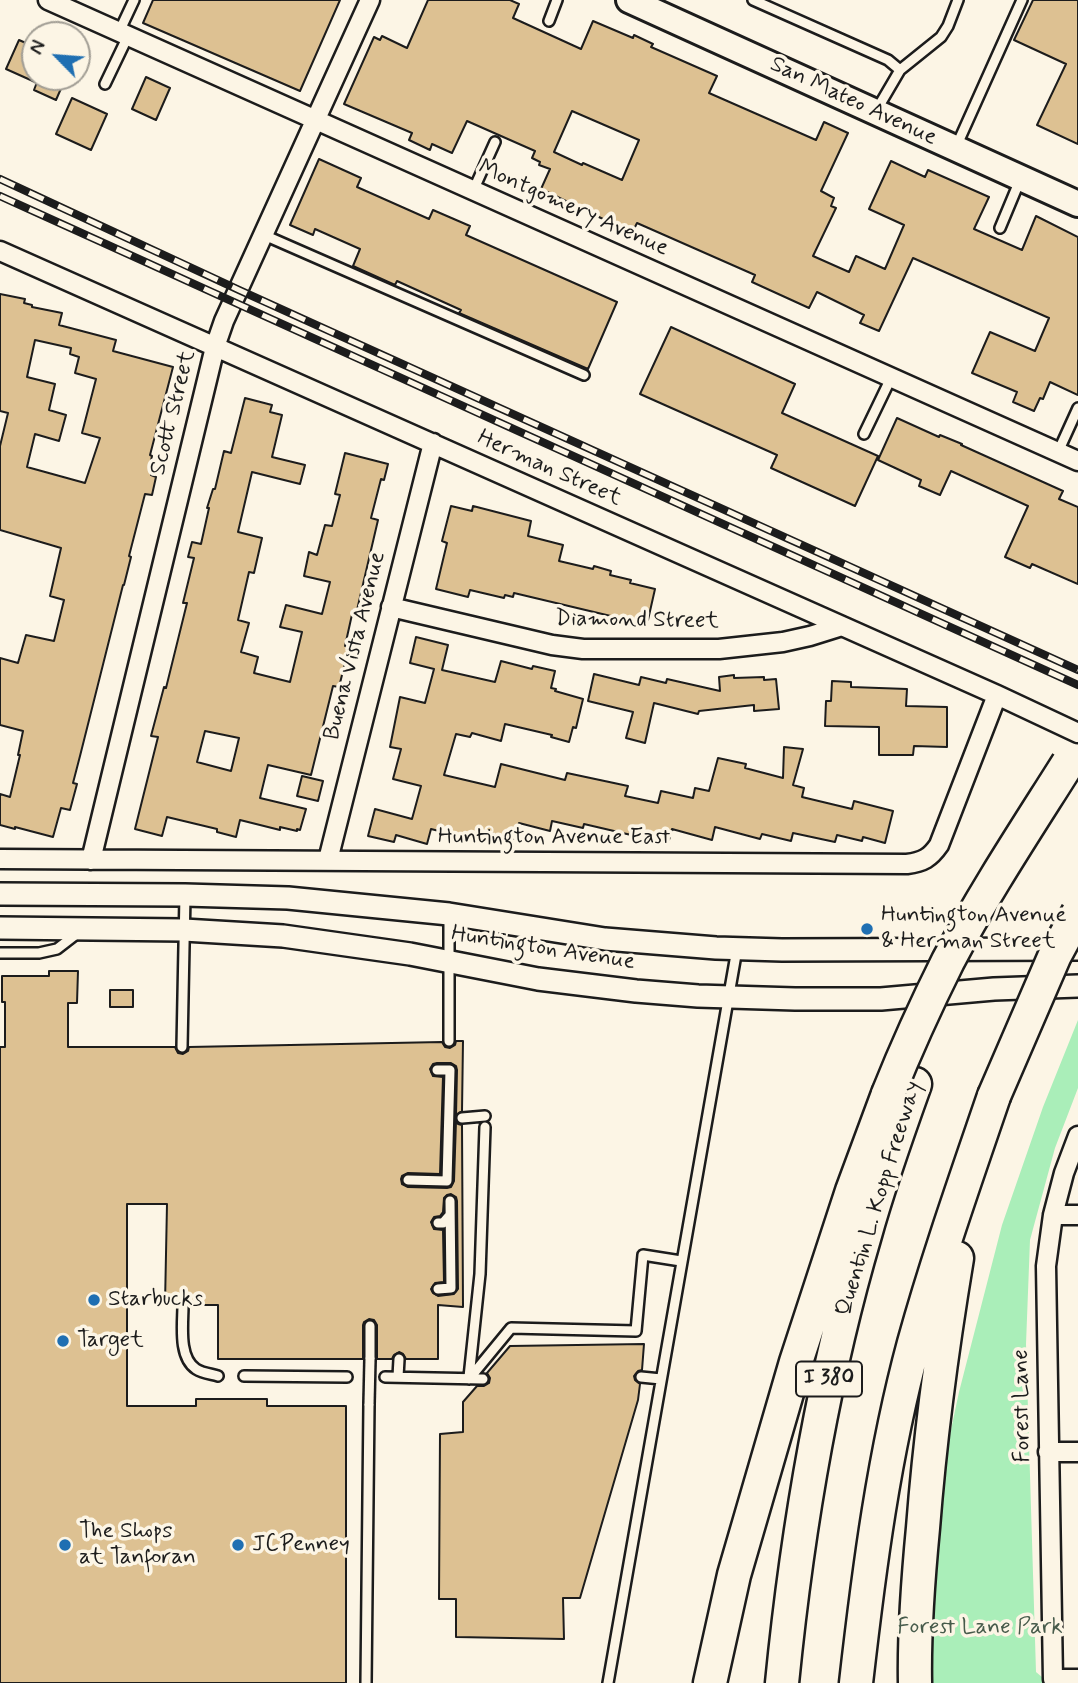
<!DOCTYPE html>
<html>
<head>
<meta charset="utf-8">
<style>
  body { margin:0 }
  #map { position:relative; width:1078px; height:1683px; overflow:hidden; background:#fcf5e5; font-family:Mynerve,sans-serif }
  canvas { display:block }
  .north { position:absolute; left:21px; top:21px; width:70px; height:70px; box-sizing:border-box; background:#fcf5e5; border:2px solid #a29e95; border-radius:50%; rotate:295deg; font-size:19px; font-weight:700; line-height:28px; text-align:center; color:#1c1c1c }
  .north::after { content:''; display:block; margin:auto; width:24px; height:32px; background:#1f6fb2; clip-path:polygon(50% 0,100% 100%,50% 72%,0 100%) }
</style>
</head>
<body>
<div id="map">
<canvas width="1078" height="1683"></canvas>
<div class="north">N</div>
</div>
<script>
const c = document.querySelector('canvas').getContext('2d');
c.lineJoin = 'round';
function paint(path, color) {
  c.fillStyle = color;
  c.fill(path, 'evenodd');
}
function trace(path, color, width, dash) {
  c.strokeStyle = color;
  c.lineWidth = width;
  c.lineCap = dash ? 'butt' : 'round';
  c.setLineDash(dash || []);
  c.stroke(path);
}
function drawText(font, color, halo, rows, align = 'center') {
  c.font = font + ' Mynerve,sans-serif';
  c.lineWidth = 7;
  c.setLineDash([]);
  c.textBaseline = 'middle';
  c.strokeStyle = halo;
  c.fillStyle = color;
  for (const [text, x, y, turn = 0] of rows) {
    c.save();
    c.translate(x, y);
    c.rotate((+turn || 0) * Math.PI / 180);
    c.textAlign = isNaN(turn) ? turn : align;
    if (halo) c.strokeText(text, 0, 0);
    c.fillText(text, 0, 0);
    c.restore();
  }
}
paint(new Path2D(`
  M1078 1020V1088L1055 1148 1030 1240 1026 1344 1036 1672 1049 1683H925L938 1491 959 1392 1002 1225 1043 1107Z`), '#aaeeb9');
const building = new Path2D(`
  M153 0H340L300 91 143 23Z
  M428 0H510L519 4 513 18 581 49 593 21 633 38 634 35 653 44 651 47 717 76 709 93 816 140 824 122 848 133 821 191 834 198 831 206 836 208 813 256 849 272 856 256 885 269 904 225 869 209 891 161 925 177 928 170 989 197 974 229 1022 250 1036 216 1078 237V395L1050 382 1043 399 1040 398 1034 411 1013 402 1017 392 972 373 990 332 1035 351 1049 318 913 258 879 331 860 323 864 315 817 292 809 308 752 282 755 275 637 223 632 233 541 189 550 169 539 165 540 162 532 158 535 151 467 121 452 153 432 144 430 150 409 140 412 133 344 104 374 37 380 40 382 36 407 48ZM572 111 639 140 622 180 583 163 582 165 554 152Z
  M1033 0H1078V144L1037 125 1066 64 1014 40Z
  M19 40 35 47V82L6 69Z
  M39 77H66L56 100 34 90Z
  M146 77 170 88 156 120 132 109Z
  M72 98 107 114 91 150 56 134Z
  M319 159 361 178 357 187 429 219 433 210 470 226 466 235 617 302 588 369 459 313 461 310 397 281 395 285 353 266 360 249 315 229 313 235 290 225Z
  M0 294 25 299 24 303 32 305V307L62 313 59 325 116 340 113 351 173 367 150 455 152 456 150 465 154 466 151 475 156 477 152 495 145 494 129 556 131 557 124 585H123L80 756 73 783 77 784 70 810 61 808 53 837 15 827V829L0 825V794L10 797 20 755H18L23 731 0 725V658L18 663 26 635 54 641 64 600 50 596 61 548 0 530V446L8 413 0 411ZM35 340 71 348 70 354 79 357 75 373 96 379 82 433 100 438 85 483 27 467 35 434 59 441 66 415 49 410 55 384 27 377Z
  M671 327 795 384 782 413 878 456 855 506 771 468 777 455 640 394Z
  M245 398 272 405 270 412 282 415 272 457 305 465 300 484 252 472 238 532 262 538 254 573 249 572 238 620 249 623 241 652 258 657 254 673 290 682 302 632 280 627 286 605 322 614 330 582 304 576 309 552 317 555 325 525 332 526 340 495 335 494 345 453 388 464 384 480 381 479 371 518 378 520 357 610H353L345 646 349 647 339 687 333 686 311 775 268 765 260 798 306 809 300 830 297 829V831L280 827V830L240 820 236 837 217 832V829L167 817 162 836 135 829 158 737 151 736 164 687 166 688 187 603H183L194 558 188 557 192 542 201 544 209 508H207L213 489H215L224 451 231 453ZM205 731 239 738 231 771 197 762Z
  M897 418 939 437 940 435 962 444 961 445 1063 491 1059 499 1078 507V584L1032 564 1030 568 1005 557 1028 506 951 471 940 495 919 486 921 480 878 460Z
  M451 506 472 511 473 506 531 521 528 536 563 545 559 561 593 569 594 566 611 571 610 575 631 580 630 583 655 589 648 620 637 617 636 622 514 593 513 597 505 595 504 598 470 590 468 597 436 589 447 543 442 541Z
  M416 637 448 645 442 670 495 682 501 661 532 669 533 666 555 671 551 688 556 689 555 691 583 699 576 728 573 727 569 742 551 737 552 735 505 724 501 741 472 733 470 737 456 734 444 775 495 787 501 764 565 780 567 773 628 786 625 796 658 803 661 791 693 798 695 788 709 791 718 758 746 764 745 768 783 778 784 747 803 749 793 785 804 788 802 797 852 809 854 801 893 811 885 843 863 837 862 841 837 835 835 842 793 833 791 841 762 834 760 839 715 827 712 840 672 829 669 840 645 834 644 838 584 824 583 828 552 821 550 831 519 823 515 839 477 830 475 840 431 829 427 844 396 835 394 842 368 836 375 809 412 819 421 786 393 779 401 749 390 747 400 697 425 703 434 669 410 663Z
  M594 674 639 685 641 677 666 683 667 679 720 691 719 677 734 675V678L764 677V680L776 679 779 709 754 711V705L699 711 698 714 654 703 645 743 626 738 633 712 588 701Z
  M832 681 851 682V687L907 689 906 706 947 707V747L914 746 913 755H879V727L825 726 826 701H831Z
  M302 776 323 781 318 801 297 796Z
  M49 971H78L77 1003H68V1047H175L178 1053 183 1054 188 1051 189 1047 442 1042 445 1047 450 1048 455 1045 456 1041H463L462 1111 456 1115 457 1070 456 1066 451 1063H437L433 1064 430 1069 433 1076 443 1077 440 1174 408 1173 402 1176 401 1179 402 1184 408 1187 447 1188 451 1187 454 1181 456 1121 458 1124 462 1125 463 1307 438 1305V1359H406L403 1354 399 1352 394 1355 392 1359H377V1325L374 1320 369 1319 364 1322 363 1325V1359H218V1305H190L187 1299 182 1298 177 1301 176 1305 165 1304 167 1204H127V1406H196V1399H267V1406H346V1683H0V1047H5V1002H2V976H49ZM451 1194 456 1197 457 1201 458 1289 454 1294 438 1296 433 1293 431 1289 435 1283 444 1282 443 1230 434 1229 431 1222 434 1217 440 1216 443 1212 444 1198 447 1195Z
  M110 990H133V1007H110Z
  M644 1344 642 1370 638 1371 634 1376 635 1380 640 1384 638 1400 580 1598H563L564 1639 456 1637V1599H439L440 1434 463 1432V1402L477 1386H484L489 1383 490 1378 487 1373 510 1346Z`);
paint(building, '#ddc192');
trace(building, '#1c1c1c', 2);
const service = new Path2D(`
  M753 0 888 60 900 70
  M549 21 557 0
  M119 32 134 0
  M105 84 128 36
  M876 111 900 70 941 37 948 26 958 0
  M956 147 1022 0
  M473 191 495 142
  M1000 228 1020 180
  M264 235 584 375
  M864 434 891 378
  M1058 452 1078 408
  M0 953H39L57 949 79 932
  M449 1041V914
  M182 1047 185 895
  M462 1118 485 1116
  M408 1180 447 1181 450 1070H437
  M438 1223H443L450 1215
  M438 1289 451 1288 450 1201
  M183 1305C183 1324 178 1357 196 1369 202 1373 211 1374 218 1376
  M370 1359V1326
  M244 1376 347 1377
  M385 1377 483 1379
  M398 1377 399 1359
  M469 1377 480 1274 485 1127
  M641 1377 661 1379
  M469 1379 511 1328 636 1331 643 1255 681 1261
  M366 1683 369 1404
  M608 1683 737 949`);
const minor = new Path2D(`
  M48 0 1078 461
  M0 251 997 695 1078 733
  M391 607 552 645 583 649H719L783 642 810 636 842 626
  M0 859 907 864C923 862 930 858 939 845L997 695
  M91 860 215 347 224 321 370 0
  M328 860 433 443
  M1078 1136 1064 1173 1053 1215 1046 1266 1053 1679H1078
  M1053 1215H1078
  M1048 1452H1078`);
const tertiary = new Path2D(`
  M0 894 185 895 288 898 449 914 605 939 716 948 782 950 1078 949
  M0 928 184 930 283 936 410 954 538 979 636 991 698 996 795 999H881L994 989 1078 986`);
const secondary = new Path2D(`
  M629 0 1078 204`);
const motorway = new Path2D(`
  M710 1683 734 1575 796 1362 852 1191 888 1094
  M782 1683C797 1532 822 1381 865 1235 879 1184 897 1134 915 1084
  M856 1683C869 1569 884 1454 914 1343 937 1260 966 1178 994 1096
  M915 1683C914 1631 918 1580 923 1528 930 1437 942 1348 957 1258`);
trace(service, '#1c1c1c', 14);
trace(minor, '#1c1c1c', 23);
trace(tertiary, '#1c1c1c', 26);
trace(secondary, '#1c1c1c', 30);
trace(motorway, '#1c1c1c', 37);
trace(service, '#fcf5e5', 9);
trace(minor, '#fcf5e5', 18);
trace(tertiary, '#fcf5e5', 21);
trace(secondary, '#fcf5e5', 24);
trace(motorway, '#fcf5e5', 32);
const rail = new Path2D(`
  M0 179 239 290 1078 670
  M0 196 1078 685`);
trace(rail, '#1c1c1c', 8);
trace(rail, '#fcf5e5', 5, [16]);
const serviceBridge = new Path2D(`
  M369 1404 370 1359`);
const motorwayBridge = new Path2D(`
  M888 1094C906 1049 926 1005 948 961 984 893 1027 828 1068 763
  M994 1096 1055 955 1078 913`);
trace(serviceBridge, '#1c1c1c', 14, []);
trace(motorwayBridge, '#1c1c1c', 37, []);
trace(serviceBridge, '#fcf5e5', 9);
trace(motorwayBridge, '#fcf5e5', 32);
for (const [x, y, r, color] of [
  [867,929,7,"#1f6fb2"],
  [94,1300,7,"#1f6fb2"],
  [63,1341,7,"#1f6fb2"],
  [65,1545,7,"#1f6fb2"],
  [238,1545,7,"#1f6fb2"]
]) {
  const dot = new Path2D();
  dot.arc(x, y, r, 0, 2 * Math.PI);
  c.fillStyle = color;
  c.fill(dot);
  trace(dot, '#fcf5e5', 2.5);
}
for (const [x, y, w] of [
  [829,1379,66]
]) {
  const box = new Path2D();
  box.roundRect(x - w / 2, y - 17.5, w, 35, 5);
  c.fillStyle = '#fcf5e5';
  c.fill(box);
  trace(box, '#1c1c1c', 2);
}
drawText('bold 21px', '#1c1c1c', null, [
  ["I 380",829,1379]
]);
drawText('23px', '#1c1c1c', '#fcf5e5', [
  ["San Mateo Avenue",853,102,25],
  ["Montgomery Avenue",573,209,24],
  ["Scott Street",174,413,-76],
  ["Herman Street",549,469,24],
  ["Diamond Street",637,621,1],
  ["Buena Vista Avenue",356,646,-76],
  ["Huntington Avenue East",554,838],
  ["Huntington Avenue",543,949,9],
  ["Quentin L. Kopp Freeway",880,1199,-73],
  ["Forest Lane",1023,1406,-91]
]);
drawText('23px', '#1c1c1c', '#fcf5e5', [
  ["Huntington Avenue",881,916],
  ["& Herman Street",881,942],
  ["Starbucks",108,1300],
  ["Target",77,1341],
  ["The Shops",79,1532],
  ["at Tanforan",79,1558],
  ["JCPenney",252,1545]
], 'left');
drawText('23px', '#475b4b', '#fcf5e5', [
  ["Forest Lane Park",980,1628]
]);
</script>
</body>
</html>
